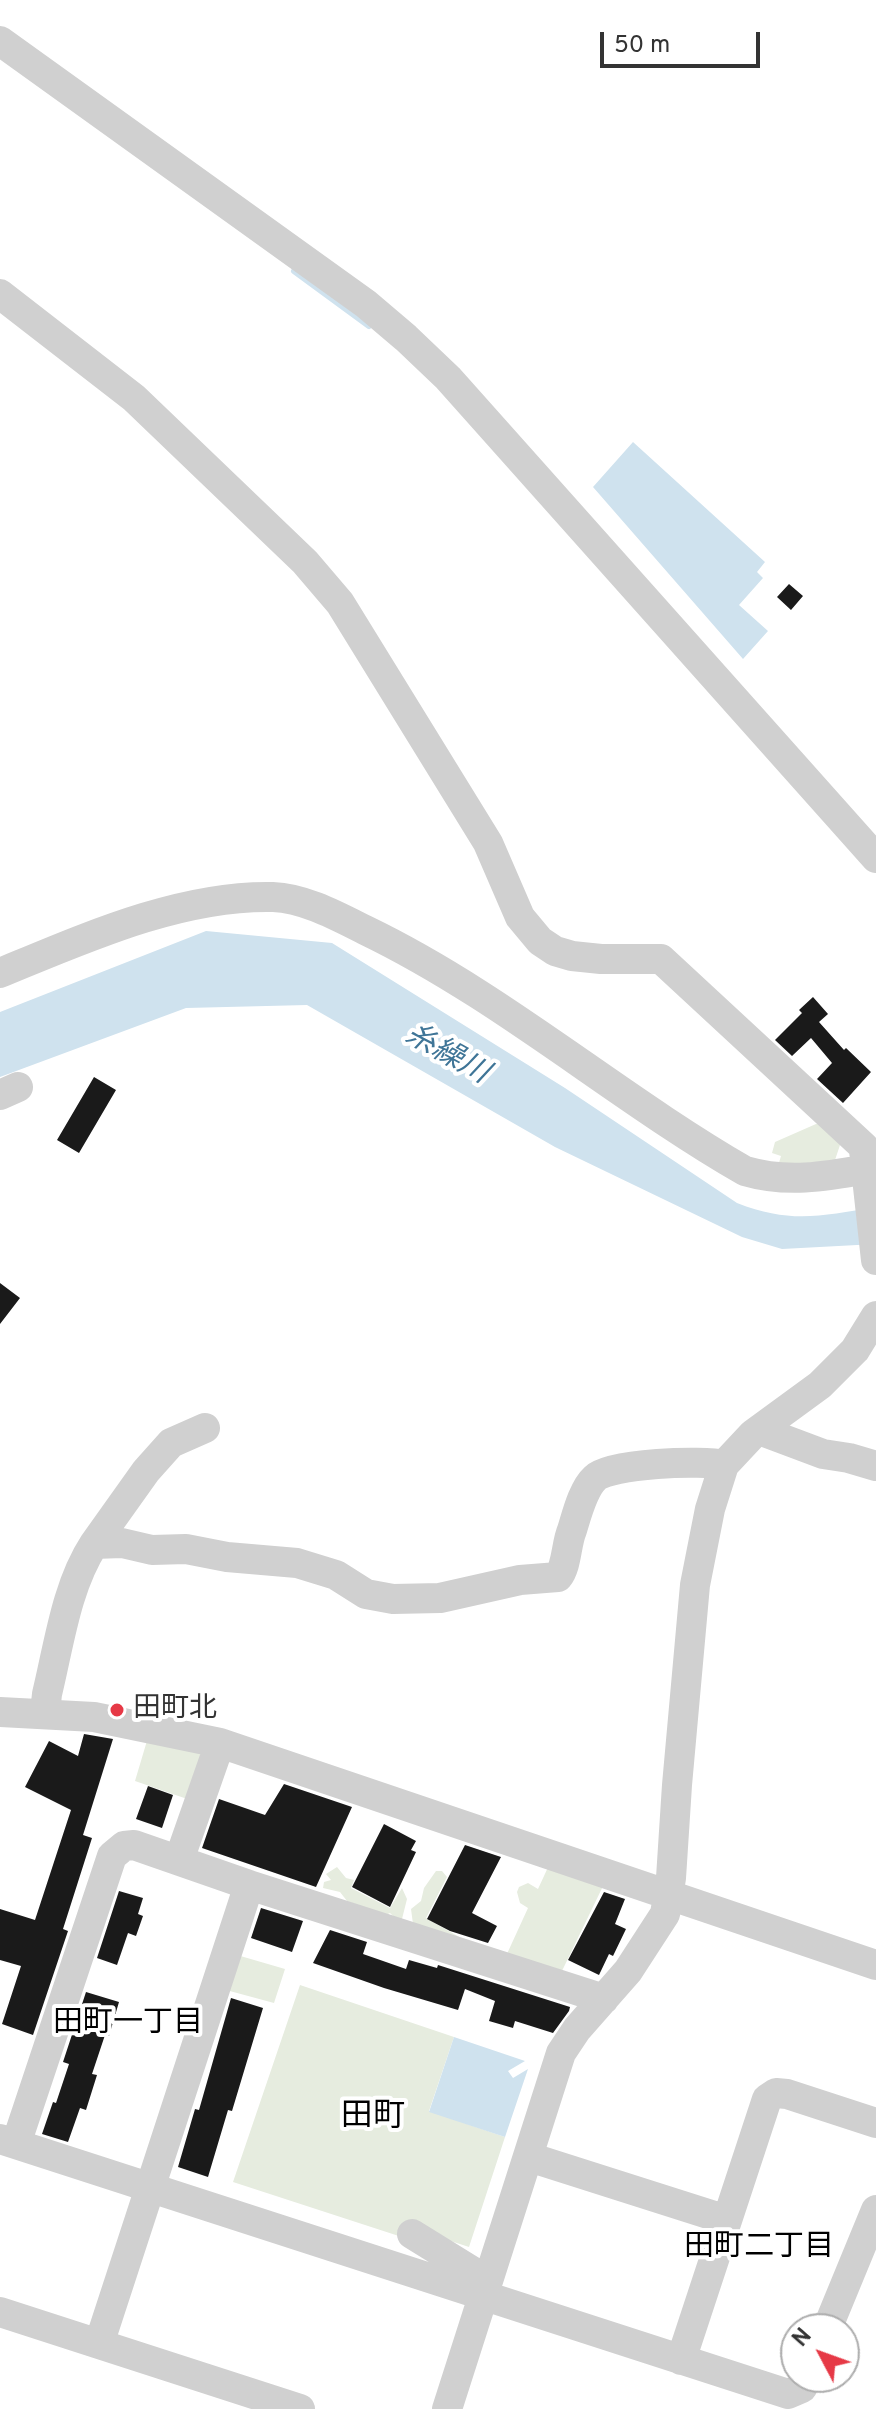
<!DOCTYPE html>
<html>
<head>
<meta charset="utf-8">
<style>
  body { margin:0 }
  #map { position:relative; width:876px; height:2409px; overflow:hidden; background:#fff; font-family:Overpass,sans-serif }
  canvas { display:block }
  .north { position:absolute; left:780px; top:2313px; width:80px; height:80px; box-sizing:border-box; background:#fff; border:2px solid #adadad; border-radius:50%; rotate:311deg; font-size:22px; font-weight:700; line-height:32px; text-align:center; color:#333 }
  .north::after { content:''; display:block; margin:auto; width:28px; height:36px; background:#e63946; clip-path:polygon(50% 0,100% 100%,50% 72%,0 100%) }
  .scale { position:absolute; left:600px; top:32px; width:160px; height:36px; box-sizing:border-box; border:4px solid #333; border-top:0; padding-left:10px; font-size:24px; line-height:28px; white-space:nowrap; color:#333; -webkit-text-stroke:6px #fff; paint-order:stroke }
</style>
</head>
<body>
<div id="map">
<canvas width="876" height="2409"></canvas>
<div class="north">N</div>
<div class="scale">50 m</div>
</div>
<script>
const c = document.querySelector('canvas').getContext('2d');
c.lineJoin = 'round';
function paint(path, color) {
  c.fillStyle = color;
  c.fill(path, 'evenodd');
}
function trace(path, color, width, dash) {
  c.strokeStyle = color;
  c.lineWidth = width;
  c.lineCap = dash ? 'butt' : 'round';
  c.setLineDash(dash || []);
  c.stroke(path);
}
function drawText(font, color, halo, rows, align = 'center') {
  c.font = font + ' Overpass,"Noto Sans JP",sans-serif';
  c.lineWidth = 8;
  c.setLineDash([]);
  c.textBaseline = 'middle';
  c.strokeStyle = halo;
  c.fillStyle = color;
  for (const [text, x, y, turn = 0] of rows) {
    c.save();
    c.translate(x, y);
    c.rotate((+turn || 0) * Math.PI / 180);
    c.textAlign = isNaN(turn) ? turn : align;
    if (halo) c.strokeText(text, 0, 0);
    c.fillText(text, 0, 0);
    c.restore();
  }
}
paint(new Path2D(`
  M830 1121 843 1136 832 1169 778 1166 781 1156 772 1153 775 1142 816 1124Z
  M149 1734 199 1747 207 1760 193 1801 135 1781Z
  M550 1863 605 1882 561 1973 506 1956 528 1908 520 1903 517 1892 519 1887 528 1883 538 1889Z
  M337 1867 346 1878 354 1880 351 1888 390 1908 402 1888 407 1899 402 1919H396L390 1913 386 1915 362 1907 347 1901 340 1892 323 1888 324 1882 331 1880 326 1874Z
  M436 1871H442L447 1877 426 1918 461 1938 413 1924 411 1909 421 1901 424 1888Z
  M237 1955 285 1969 274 2003 226 1990Z
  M300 1985 454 2037 429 2111 505 2137 469 2247 411 2228 408 2239 233 2182Z`), '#e6ecdf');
paint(new Path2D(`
  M633 442 765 562 757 572 763 578 739 605 768 631 743 659 593 487Z
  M206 931 332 943 565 1088 737 1203C791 1224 821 1216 876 1207V1244L782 1249 742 1237 555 1147 307 1005 186 1008 0 1077V1012Z
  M454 2037 525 2061 508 2071 513 2078 528 2069 505 2137 429 2112Z`), '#cfe2ee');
trace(new Path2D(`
  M294 271 369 326`), '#cfe2ee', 6);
paint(new Path2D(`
  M789 584 803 596 791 610 777 597Z
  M813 997 828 1014 819 1022 844 1050 846 1048 871 1072 843 1103 817 1079 832 1063 811 1038 792 1056 775 1040 802 1013 799 1010Z
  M94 1077 116 1090 79 1153 57 1140Z
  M0 1283 20 1298 0 1324Z
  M84 1734 113 1739 83 1835 92 1838 63 1929 68 1931 33 2035 2 2024 21 1966 0 1960V1909L35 1920 71 1810 25 1787 49 1741 78 1756Z
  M284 1784 352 1807 316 1887 202 1848 219 1799 265 1815Z
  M148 1786 173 1795 162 1828 136 1819Z
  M384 1824 416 1841 411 1850 416 1852 390 1907 352 1887Z
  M465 1845 501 1857 472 1913 497 1926 488 1943 450 1931 427 1919Z
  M119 1891 143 1898 138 1914 143 1916 136 1936 128 1933 117 1965 97 1958Z
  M604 1892 625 1899 615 1924 626 1929 613 1956 609 1954 599 1975 568 1960Z
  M261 1908 303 1921 292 1952 251 1938Z
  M330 1930 367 1942 363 1954 406 1969 409 1960 437 1968 438 1965 570 2007 569 2011 553 2033 515 2021 513 2028 489 2021 495 2001 465 1989 458 2010 384 1988 313 1963Z
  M86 1992 119 2002 109 2036 105 2035 92 2074 97 2075 86 2110 80 2108 68 2142 42 2134 53 2102 56 2103 69 2064 63 2062Z
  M231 1998 263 2008 232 2111 228 2110 208 2177 178 2167 195 2109 199 2110Z`), '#1a1a1a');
trace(new Path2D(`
  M0 41 366 304 406 338 448 378 876 858
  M0 294 134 398 305 562 340 603 488 843 520 917 540 941 555 951 572 956 601 959H661L864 1147
  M0 973C85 938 180 895 273 897 304 898 337 916 365 930 500 995 615 1096 745 1171 786 1183 824 1177 866 1169
  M0 1095 18 1087
  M864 1150 876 1260
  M759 1430 823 1454 849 1458 876 1466
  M94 1544 146 1471 171 1443 205 1428
  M0 1712 94 1717 220 1743 876 1965
  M45 1713 47 1694C59 1645 66 1587 94 1544L122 1543 152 1550 186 1549 227 1557 297 1563 336 1575 366 1594 393 1599 440 1598 520 1580 558 1577C567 1566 566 1544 572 1530 577 1514 583 1489 595 1478 610 1463 703 1460 724 1465
  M179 1860 220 1743
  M249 1885 604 1999
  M0 2139 788 2394 802 2388 808 2377
  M16 2144 112 1856 124 1846 134 1845 249 1885 99 2344
  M529 2157 727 2220
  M412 2234 488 2281
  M0 2312 300 2409
  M827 2329 876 2210
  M681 2360 767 2099 776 2093 787 2094 876 2123
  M447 2409 561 2053 577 2029 628 1971 665 1914 671 1878 677 1785 695 1585 710 1509 724 1465 753 1434 820 1385 855 1350 876 1316`), '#d0d0d0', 30);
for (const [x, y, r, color] of [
  [117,1710,8,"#e63946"]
]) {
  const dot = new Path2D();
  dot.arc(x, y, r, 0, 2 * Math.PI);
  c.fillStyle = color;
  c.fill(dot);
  trace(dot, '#fff', 3);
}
drawText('28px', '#333', '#fff', [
  ["田町北",133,1710]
], 'left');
drawText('italic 30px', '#3f7597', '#fff', [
  ["糸繰川",446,1056,29]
]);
drawText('30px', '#000', '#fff', [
  ["田町一丁目",128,2025],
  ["田町二丁目",759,2249]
]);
drawText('32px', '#000', '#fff', [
  ["田町",373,2119]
]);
</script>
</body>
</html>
